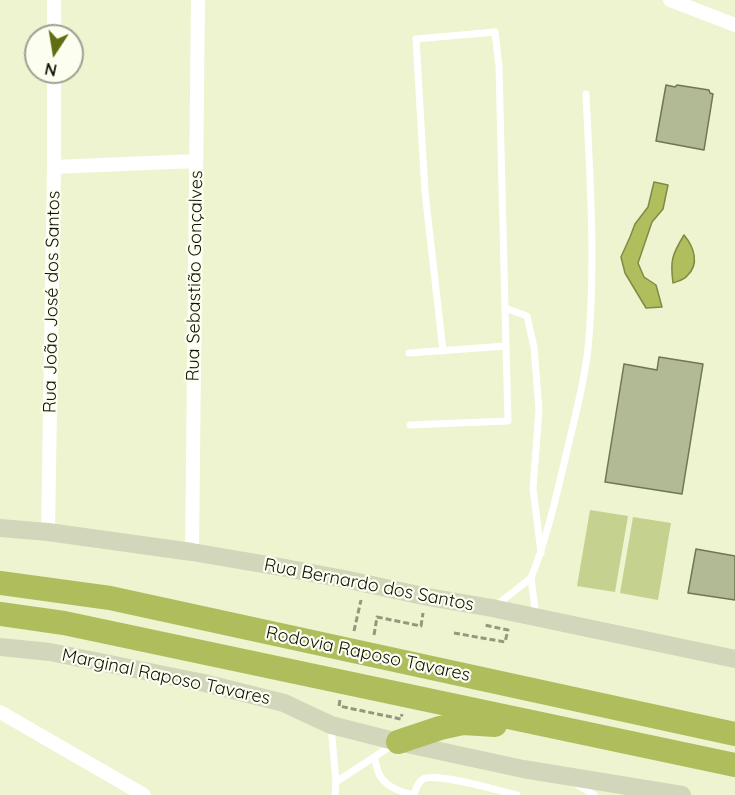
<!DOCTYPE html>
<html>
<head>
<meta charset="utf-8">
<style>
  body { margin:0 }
  #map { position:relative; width:735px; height:795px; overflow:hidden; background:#edf4cf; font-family:Quicksand,sans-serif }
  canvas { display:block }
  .north { position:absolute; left:24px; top:24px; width:60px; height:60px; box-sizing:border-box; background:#fcfff0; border:2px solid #9ea092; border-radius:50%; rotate:192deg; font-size:16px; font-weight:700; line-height:24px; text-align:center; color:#101206 }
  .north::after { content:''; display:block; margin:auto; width:21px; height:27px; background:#626c13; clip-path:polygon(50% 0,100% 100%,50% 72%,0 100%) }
</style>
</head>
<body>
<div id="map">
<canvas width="735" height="795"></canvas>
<div class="north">N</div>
</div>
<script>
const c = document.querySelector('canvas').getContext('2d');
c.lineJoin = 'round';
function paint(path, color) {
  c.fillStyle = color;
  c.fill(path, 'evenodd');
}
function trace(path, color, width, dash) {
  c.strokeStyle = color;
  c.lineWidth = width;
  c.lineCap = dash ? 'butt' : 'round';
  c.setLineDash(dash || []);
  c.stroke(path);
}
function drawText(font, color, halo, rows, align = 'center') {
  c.font = font + ' Quicksand,sans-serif';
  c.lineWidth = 4.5;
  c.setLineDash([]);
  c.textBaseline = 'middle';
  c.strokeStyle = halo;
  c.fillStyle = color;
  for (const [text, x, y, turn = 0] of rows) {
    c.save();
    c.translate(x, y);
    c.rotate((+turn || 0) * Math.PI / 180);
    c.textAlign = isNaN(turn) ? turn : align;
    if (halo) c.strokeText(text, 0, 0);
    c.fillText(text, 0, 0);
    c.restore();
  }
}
paint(new Path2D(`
  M590 510 628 516 615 592 577 586Z
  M633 517 671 523 658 600 620 593Z`), '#c5d18f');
const water = new Path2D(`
  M654 182 668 185 663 209 652 222 638 263 644 277 656 285 662 307 646 308 625 273 621 257 630 237 635 224 648 207Z
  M684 235C694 247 700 264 687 276 684 280 678 281 673 283 670 260 672 255 684 235Z`);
paint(water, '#b0be5e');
trace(water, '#808a44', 1.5);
const building = new Path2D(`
  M666 85 675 87 677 85 709 90 710 93 713 94 704 150 656 141Z
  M659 357 703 364 682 494 605 482 624 364 657 370Z
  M696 549 735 556V600L688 593Z`);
paint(building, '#b2b995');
trace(building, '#707655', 1.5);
trace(new Path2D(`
  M354 631 361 600
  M454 633 505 642 508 630 484 625
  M374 635 377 617 421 626 423 613
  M340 700 339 706 401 719 402 714`), '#93987d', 3, [6, 3]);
trace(new Path2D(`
  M443 351 425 192 416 39 495 32 499 66 505 308 527 316 534 347 539 410 533 488 541 553
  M409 353 506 346
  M410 425 508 421 505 308
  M531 578C547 538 556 497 566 455 574 420 584 385 588 349 596 264 590 178 586 94
  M494 607 531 578 536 616
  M331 726 336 782 335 795
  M374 757C376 762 377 771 380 776 388 788 401 792 414 795
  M336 782 394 744
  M575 783 594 795
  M414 795C416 789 417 783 423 779 436 772 500 791 517 795`), '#fff', 7);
trace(new Path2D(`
  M54 0V36
  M670 0 735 25
  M54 167 196 161
  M48 532 54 167V72
  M192 552 198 0
  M0 712 144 795`), '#fff', 14);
trace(new Path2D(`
  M0 528 48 532 192 552 280 567 344 579 428 597 492 608 735 659
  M0 647 50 652 204 683 284 703 331 725 398 742 523 769 682 795`), '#d2d6ba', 18);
trace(new Path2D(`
  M0 583 110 598 735 734
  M0 614 64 623 735 765
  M398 742 440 728 463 723 495 725`), '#afbd5d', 24);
drawText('18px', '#101206', '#fcfff0', [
  ["Rua Sebastião Gonçalves",195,276,-89],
  ["Rua João José dos Santos",52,302,-89],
  ["Rua Bernardo dos Santos",369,585,11],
  ["Rodovia Raposo Tavares",368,654,12],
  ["Marginal Raposo Tavares",166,677,12]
]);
</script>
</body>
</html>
